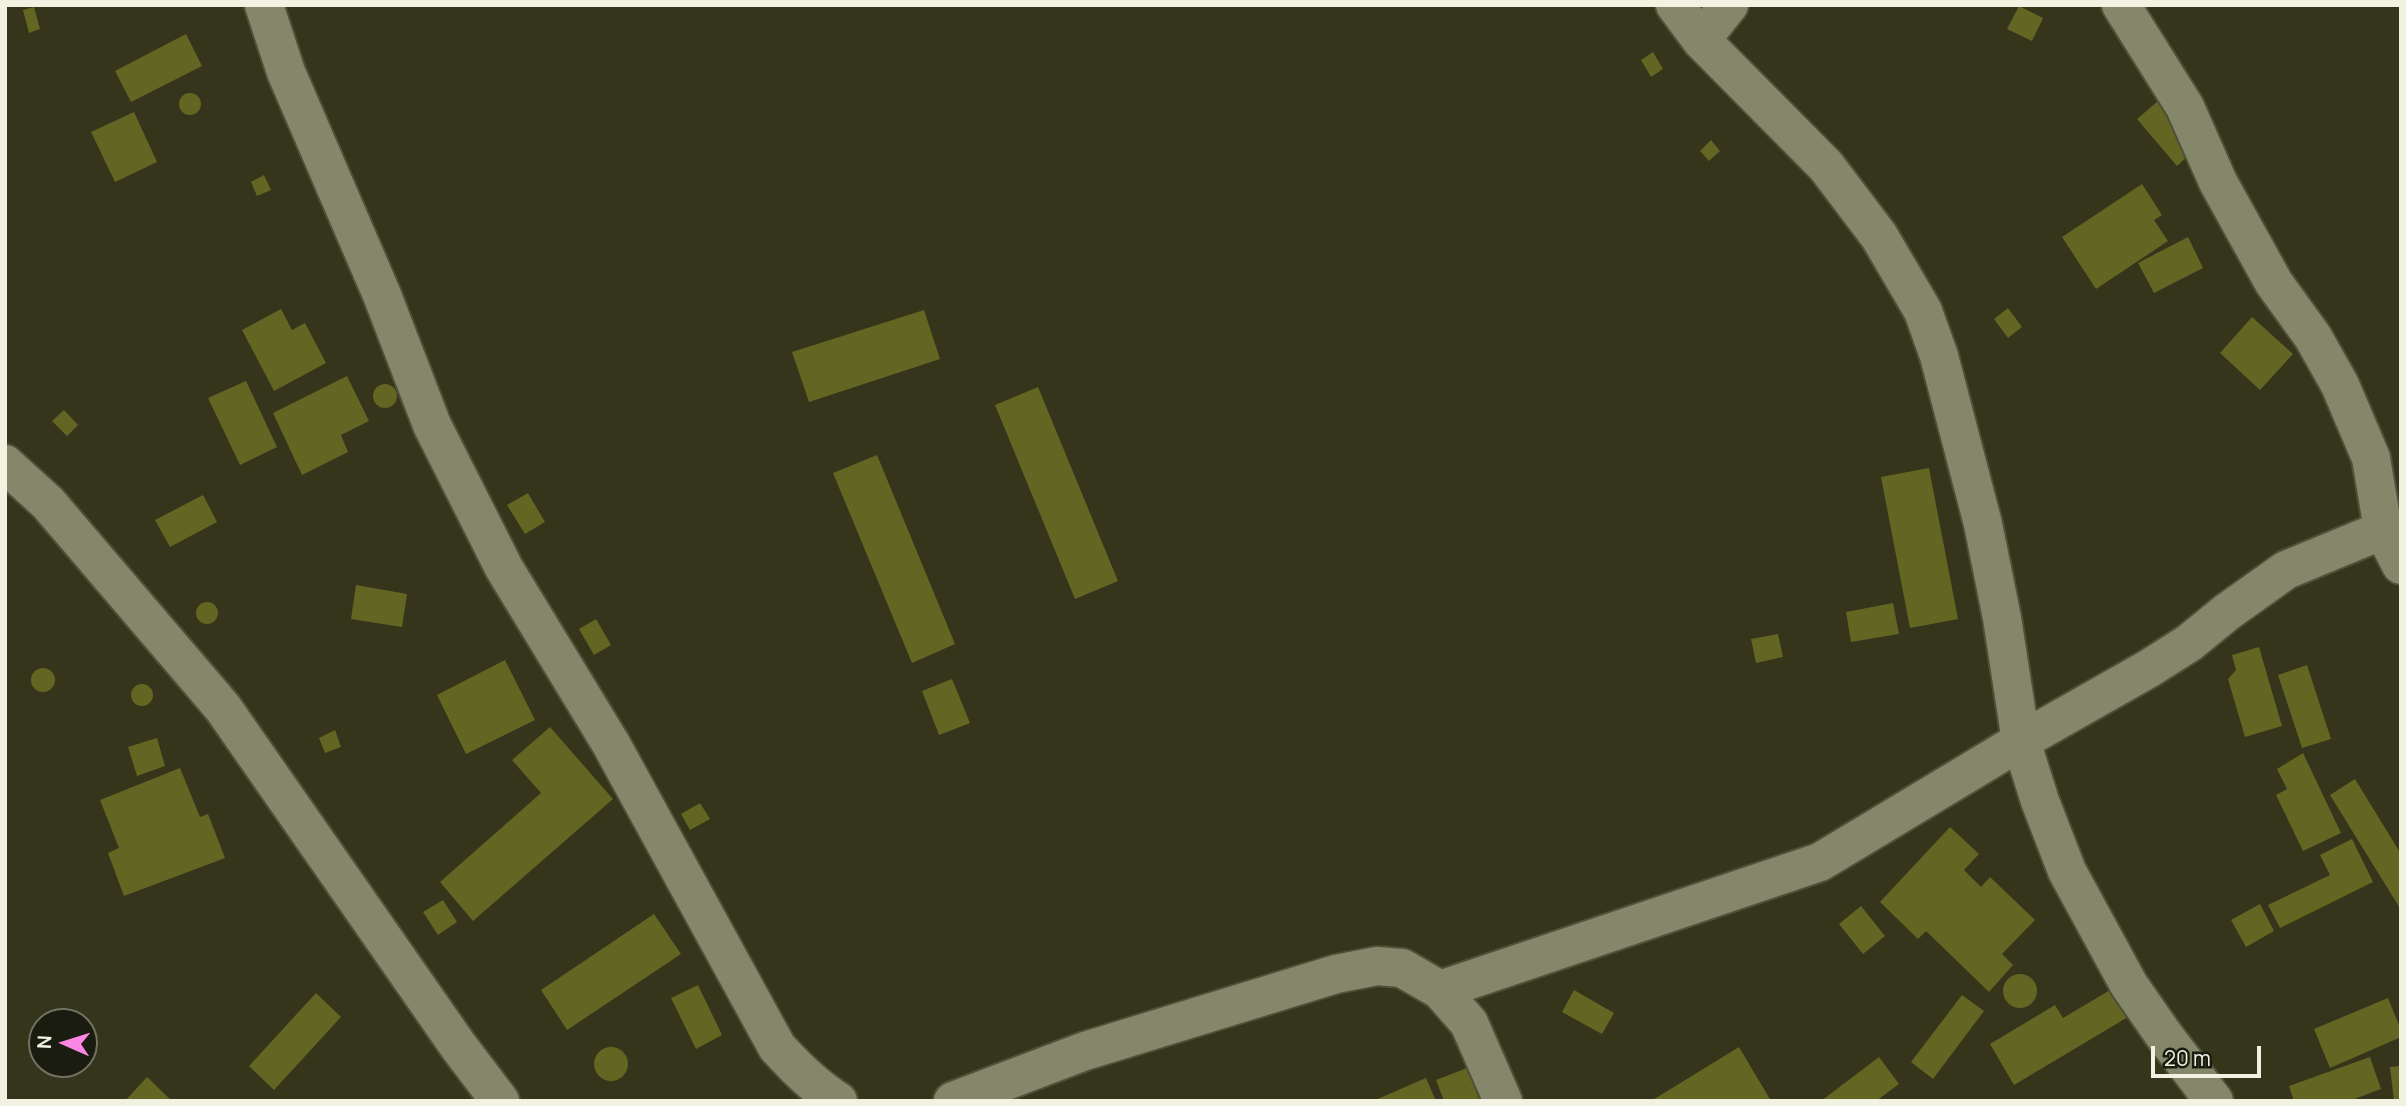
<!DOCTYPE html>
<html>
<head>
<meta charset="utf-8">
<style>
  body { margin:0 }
  #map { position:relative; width:2406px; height:1106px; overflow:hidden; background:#34351b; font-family:Manrope,sans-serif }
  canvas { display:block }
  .frame { position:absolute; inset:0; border:7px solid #f1f2e2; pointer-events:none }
  .north { position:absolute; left:28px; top:1008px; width:70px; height:70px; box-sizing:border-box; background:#1b1c10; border:2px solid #717264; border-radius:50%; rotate:273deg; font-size:19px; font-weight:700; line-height:28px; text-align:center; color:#f1f2e2 }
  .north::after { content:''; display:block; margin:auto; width:24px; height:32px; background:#fc86e4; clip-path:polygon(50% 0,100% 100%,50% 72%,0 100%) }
  .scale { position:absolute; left:2151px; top:1046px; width:110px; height:32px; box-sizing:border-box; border:4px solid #f1f2e2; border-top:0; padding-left:9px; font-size:21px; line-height:24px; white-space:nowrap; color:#f1f2e2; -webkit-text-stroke:5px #1b1c10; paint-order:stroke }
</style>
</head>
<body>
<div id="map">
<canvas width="2406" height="1106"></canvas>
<div class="frame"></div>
<div class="north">N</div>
<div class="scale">20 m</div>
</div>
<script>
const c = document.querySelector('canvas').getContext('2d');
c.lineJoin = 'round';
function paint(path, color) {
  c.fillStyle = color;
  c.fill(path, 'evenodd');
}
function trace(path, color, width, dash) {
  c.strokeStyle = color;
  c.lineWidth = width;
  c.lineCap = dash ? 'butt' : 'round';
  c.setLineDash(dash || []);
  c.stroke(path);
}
paint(new Path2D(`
  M2019 6 2043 18 2032 41 2007 29Z
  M34 7 40 29 29 33 23 10Z
  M186 34 202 66 131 102 115 71Z
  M1653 52 1663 69 1651 77 1641 60Z
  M179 104a11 11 0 1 1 22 0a11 11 0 1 1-22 0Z
  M2158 101 2198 147 2177 166 2137 119Z
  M134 112 157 162 115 182 91 132Z
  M1711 140 1720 151 1709 161 1700 151Z
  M264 175 271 190 257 196 251 182Z
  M2142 184 2162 215 2154 220 2168 241 2096 289 2062 237Z
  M2188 237 2203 268 2154 293 2138 263Z
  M2008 308 2022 327 2008 338 1994 319Z
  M281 309 292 330 305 323 326 363 274 391 242 330Z
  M924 310 940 359 809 402 792 352Z
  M2252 317 2293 354 2260 390 2220 353Z
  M347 376 369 421 341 435 348 452 302 475 273 413Z
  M246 381 277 447 240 465 208 398Z
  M373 396a12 12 0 1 1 24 0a12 12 0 1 1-24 0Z
  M1038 387 1118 581 1075 599 995 405Z
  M64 410 78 425 67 436 52 421Z
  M877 455 955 644 912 663 833 473Z
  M1929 468 1958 619 1910 628 1881 477Z
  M528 493 545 522 525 534 507 505Z
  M203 495 217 522 170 547 155 520Z
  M356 585 407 594 402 627 351 619Z
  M196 613a11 11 0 1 1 22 0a11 11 0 1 1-22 0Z
  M1893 603 1899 634 1851 642 1846 612Z
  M596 619 611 645 594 655 579 629Z
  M1778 634 1783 657 1756 663 1751 639Z
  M2259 647 2282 726 2245 737 2228 679 2236 670 2232 655Z
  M505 660 535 720 466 754 437 695Z
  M2307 665 2331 739 2302 748 2278 675Z
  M31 680a12 12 0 1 1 24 0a12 12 0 1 1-24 0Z
  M952 679 970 723 939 735 922 691Z
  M131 695a11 11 0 1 1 22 0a11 11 0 1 1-22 0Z
  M550 727 613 799 473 921 440 882 541 793 512 760Z
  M335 730 341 747 325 753 319 738Z
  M157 738 165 766 137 776 128 747Z
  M2303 753 2341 833 2303 851 2276 795 2287 789 2277 769Z
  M180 768 200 817 208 814 225 858 124 896 108 853 119 848 100 800Z
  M2355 779 2401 854V910L2330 795Z
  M700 803 710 819 690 830 681 814Z
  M1950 827 1979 854 1964 870 1981 887 1990 877 2035 920 2002 954 2013 965 1989 992 1926 931 1918 939 1880 902Z
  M2352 839 2373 882 2280 928 2268 905 2330 875 2320 855Z
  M443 900 457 922 438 935 423 912Z
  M2260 904 2274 931 2246 947 2231 920Z
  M1861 906 1885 936 1863 954 1839 924Z
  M654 914 681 954 567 1030 541 990Z
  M2003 991a17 17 0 1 1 34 0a17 17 0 1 1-34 0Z
  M698 985 722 1035 696 1049 671 998Z
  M2112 989 2128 1017 2014 1085 1990 1044 2055 1005 2063 1018Z
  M1574 990 1614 1013 1602 1034 1562 1012Z
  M316 993 341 1017 274 1090 249 1066Z
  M1962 995 1984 1011 1933 1079 1911 1062Z
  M2388 998 2401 1030V1037L2330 1068 2314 1029Z
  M594 1064a17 17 0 1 1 34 0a17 17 0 1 1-34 0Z
  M1739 1047 1771 1101H1651Z
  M1879 1057 1899 1084 1876 1101H1821Z
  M2370 1057 2381 1089 2349 1101H2294L2289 1086Z
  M2401 1066V1101H2394L2390 1067Z
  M1467 1068 1480 1101H1444L1436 1080Z
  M147 1077 172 1101H125Z
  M1426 1078 1436 1101H1373Z`), '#636622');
const minor = new Path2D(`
  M264 5 286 72 382 295 432 425 504 568 611 744 777 1047C796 1068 814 1086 838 1101
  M1675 5 1701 40 1826 166 1879 236 1923 311 1939 356 1983 524 2002 618 2021 741 2040 801 2067 871 2129 985 2163 1034 2214 1101
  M2121 5 2185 107 2218 182 2274 283 2313 337 2340 385 2371 458 2383 530 2401 565
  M1701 40 1729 5
  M5 464 48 503 223 708 459 1047 500 1101
  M1440 990 1820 862 2021 741 2148 669 2189 643 2227 612 2286 570 2383 530
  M953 1101 1085 1051 1336 974 1377 966 1402 968 1440 990 1469 1023 1503 1101`);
trace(minor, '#4f5039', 42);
trace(minor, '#85876a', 38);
</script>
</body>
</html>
